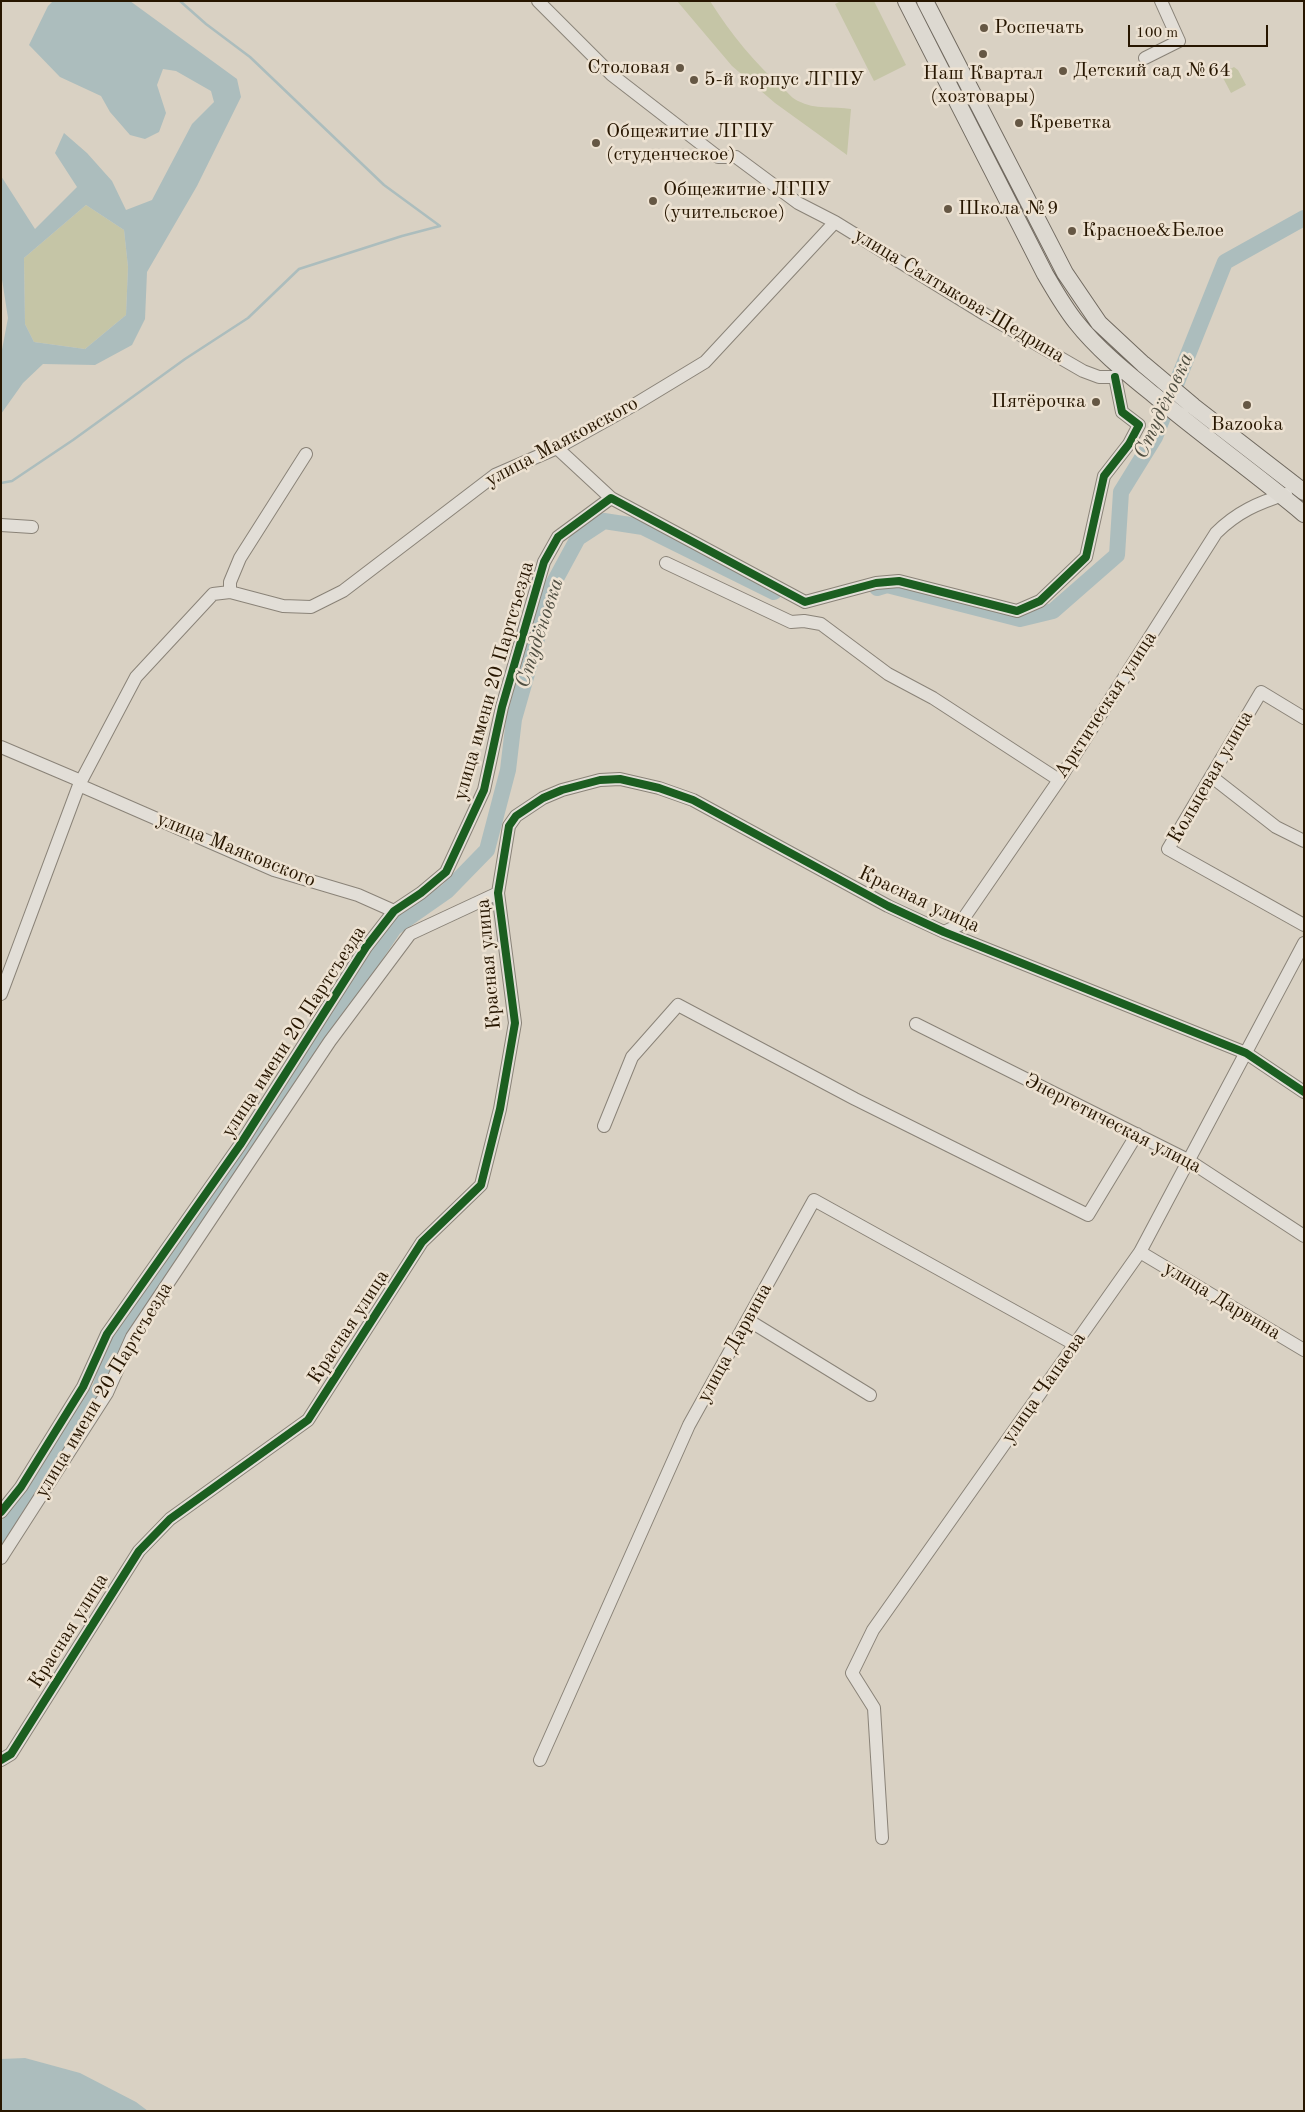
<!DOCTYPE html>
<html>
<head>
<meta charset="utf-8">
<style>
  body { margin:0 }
  #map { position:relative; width:1305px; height:2112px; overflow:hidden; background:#d9d1c3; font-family:"Old Standard TT",serif }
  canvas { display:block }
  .frame { position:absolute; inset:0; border:2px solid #271600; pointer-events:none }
  .scale { position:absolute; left:1128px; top:25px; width:140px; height:22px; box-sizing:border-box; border:2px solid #271600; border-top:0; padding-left:6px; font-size:15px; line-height:18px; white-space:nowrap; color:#271600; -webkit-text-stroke:4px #ede2d2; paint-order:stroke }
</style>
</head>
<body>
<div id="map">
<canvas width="1305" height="2112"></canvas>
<div class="frame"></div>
<div class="scale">100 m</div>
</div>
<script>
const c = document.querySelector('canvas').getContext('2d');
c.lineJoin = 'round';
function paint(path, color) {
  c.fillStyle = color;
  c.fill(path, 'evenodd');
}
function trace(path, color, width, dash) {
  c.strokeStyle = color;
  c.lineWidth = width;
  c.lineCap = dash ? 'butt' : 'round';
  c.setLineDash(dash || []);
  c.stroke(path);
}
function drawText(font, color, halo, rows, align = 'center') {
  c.font = font + ' "Old Standard TT",serif';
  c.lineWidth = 5;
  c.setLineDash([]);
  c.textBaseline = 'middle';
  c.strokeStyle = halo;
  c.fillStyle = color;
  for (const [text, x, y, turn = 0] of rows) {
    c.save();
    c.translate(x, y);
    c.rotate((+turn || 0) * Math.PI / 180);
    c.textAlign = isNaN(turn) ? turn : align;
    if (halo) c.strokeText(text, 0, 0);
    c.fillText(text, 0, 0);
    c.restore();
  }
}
paint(new Path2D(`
  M677 1H710C731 34 755 64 784 89 788 93 793 99 798 101 815 110 834 106 851 109L847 155 775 103 732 66Z
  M841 1H874L906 65 874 81 835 4Z
  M1234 67 1238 70 1246 85 1231 93 1221 74Z
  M86 205 124 230 128 267 126 315 85 349 34 342 25 324 24 258Z`), '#c5c5a6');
paint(new Path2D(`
  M53 1H130L237 79 241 97 197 186 147 272 145 319 132 345 95 365 43 364 23 383 1 414V355L8 318 1 273V176L35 229 77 187 55 153 64 133 87 153 112 181 126 210 152 200 192 124 214 102 211 91 176 71 163 69 157 85 166 113 159 132 145 139 130 135 110 112 101 96 60 77 29 45 48 6ZM86 205 124 230 128 267 126 315 85 349 34 342 25 324 24 258Z
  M25 2058 80 2073 136 2102 148 2111H1V2059Z`), '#acbdbd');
trace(new Path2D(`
  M1 483 12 481 73 440 185 359 248 318 299 269 402 236 440 226 384 185 250 57 206 24 180 1`), '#acbdbd', 2.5);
trace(new Path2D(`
  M877 588 887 585 1020 619 1053 611 1117 555 1121 492 1155 437 1225 262 1304 218
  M1 1536 100 1388 116 1341 394 928 447 891 487 850 508 770 514 719 552 586 578 538 604 521 643 527 774 592`), '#acbdbd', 16);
const minor = new Path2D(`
  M538 1 612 75 718 157H736L798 203 835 222 986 315 1083 371 1099 377H1115L1120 372
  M1145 58 1179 41 1161 1
  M557 448 611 498
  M1 525 32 527
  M666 563 791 622 804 621 821 624 888 674 933 698 1059 780
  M230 592V582L240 558 306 454
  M1304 718 1261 692 1168 849 1304 925
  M1 747 81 781
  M1212 777 1276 827 1304 841
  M79 785 274 870 358 895 394 911
  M944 932 959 925 1059 780 1216 533C1237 512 1258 503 1286 494
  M1 994 79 785 136 677 213 594 230 592 283 606 311 607 343 591 495 475 557 448 634 405 705 362 835 222
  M916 1024 1188 1160 1304 1236
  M604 1126 632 1057 678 1005 855 1099 1088 1215 1137 1134
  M1140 1252 1304 1350
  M748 1320 870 1395
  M1 1512 21 1487 83 1387 107 1334 240 1145 366 947 394 911 421 893 446 872 484 790 502 707 544 562 558 537 611 498 805 602 876 583 899 581 1017 611 1040 601 1086 557 1104 476 1129 444 1139 425 1122 412 1115 377
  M1 1558 107 1393 132 1337 330 1041 410 934 498 893
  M1 1760 11 1754 139 1551 170 1519 308 1420 422 1242 481 1185 500 1109 515 1023 498 893 509 826 516 816 543 798 562 790 600 780 620 779 659 788 693 800 888 906 944 932 1246 1053 1304 1092
  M540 1760 689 1425 814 1200 1074 1344
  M882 1838 874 1708 852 1673 873 1630 1140 1252 1304 943`);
const major = new Path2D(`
  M906 1 1045 274C1055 291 1064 307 1076 322 1098 350 1127 373 1154 395 1203 436 1255 473 1304 514
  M925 1 1065 273 1099 323 1143 364 1193 406 1304 492`);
trace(minor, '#8a8378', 14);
trace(major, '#70695f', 18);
trace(minor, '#e2ded7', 12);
trace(major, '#ddd9d1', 16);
trace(new Path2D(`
  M1 1512 21 1487 83 1387 107 1334 240 1145 366 947 394 911 421 893 446 872 484 790 502 707 544 562 558 537 611 498 805 602 876 583 899 581 1017 611 1040 601 1086 557 1104 476 1129 444 1139 425 1122 412 1115 377
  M1 1760 11 1754 139 1551 170 1519 308 1420 422 1242 481 1185 500 1109 515 1023 498 893 509 826 516 816 543 798 562 790 600 780 620 779 659 788 693 800 888 906 944 932 1246 1053 1304 1092`), '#1b5e20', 8);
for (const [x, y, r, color] of [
  [984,28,5,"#655744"],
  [983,54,5,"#655744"],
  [680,68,5,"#655744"],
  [1063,71,5,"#655744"],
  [694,80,5,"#655744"],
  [1019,123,5,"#655744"],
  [596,143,5,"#655744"],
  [653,201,5,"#655744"],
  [948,209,5,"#655744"],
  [1072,231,5,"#655744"],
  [1096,402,5,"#655744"],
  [1247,405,5,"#655744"]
]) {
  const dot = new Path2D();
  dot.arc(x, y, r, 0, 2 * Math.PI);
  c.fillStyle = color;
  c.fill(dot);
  trace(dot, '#ede2d2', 2);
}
drawText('20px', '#271600', '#ede2d2', [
  ["Роспечать",994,28],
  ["Столовая",670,68,"right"],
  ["Детский сад №64",1073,71],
  ["Наш Квартал",983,74,"center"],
  ["(хозтовары)",983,97,"center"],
  ["5-й корпус ЛГПУ",704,80],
  ["Креветка",1029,123],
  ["Общежитие ЛГПУ",606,132],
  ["(студенческое)",606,155],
  ["Общежитие ЛГПУ",663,190],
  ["(учительское)",663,213],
  ["Школа №9",958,209],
  ["Красное&Белое",1082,231],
  ["Пятёрочка",1086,402,"right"],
  ["Bazooka",1247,425,"center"]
], 'left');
drawText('20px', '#271600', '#ede2d2', [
  ["улица Салтыкова-Щедрина",959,296,31],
  ["улица Маяковского",562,442,-28],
  ["улица имени 20 Партсъезда",494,681,-74],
  ["Арктическая улица",1106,705,-57],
  ["Кольцевая улица",1211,777,-60],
  ["улица Маяковского",236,850,22],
  ["Красная улица",919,900,25],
  ["Красная улица",489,964,-95],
  ["улица имени 20 Партсъезда",294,1032,-57],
  ["Энергетическая улица",1113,1124,27],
  ["улица Дарвина",1222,1301,31],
  ["Красная улица",349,1327,-57],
  ["улица Дарвина",735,1343,-61],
  ["улица Чапаева",1044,1388,-55],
  ["улица имени 20 Партсъезда",104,1390,-59],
  ["Красная улица",69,1631,-58]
]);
drawText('italic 21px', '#4f4e41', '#ede2d2', [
  ["Студёновка",1164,406,-65],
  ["Студёновка",540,633,-72]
]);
</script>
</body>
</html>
